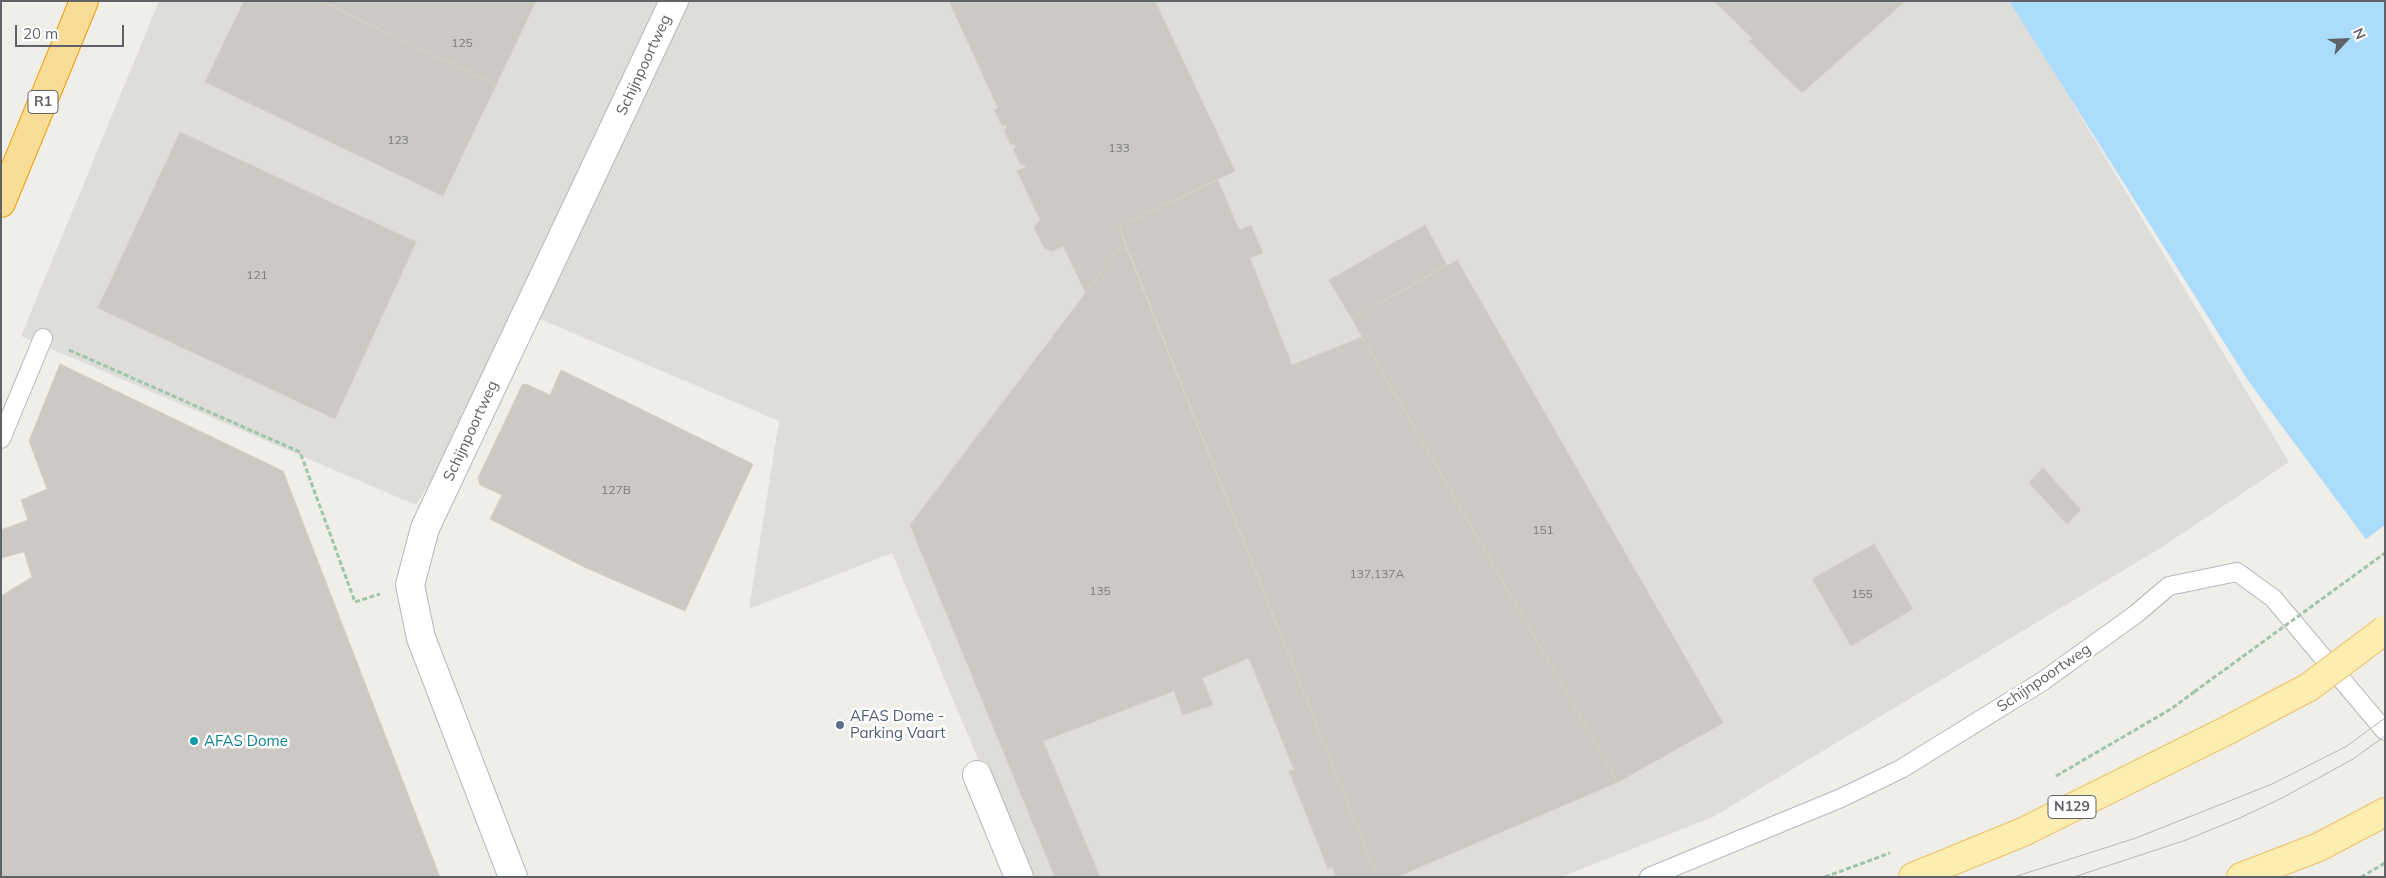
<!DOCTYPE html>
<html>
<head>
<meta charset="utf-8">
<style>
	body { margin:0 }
	#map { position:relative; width:2386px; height:878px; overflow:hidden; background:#f0eee8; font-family:Mulish,sans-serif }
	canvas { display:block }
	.frame { position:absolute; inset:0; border:2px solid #5f6367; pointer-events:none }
	.north { position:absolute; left:2321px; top:15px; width:50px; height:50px; -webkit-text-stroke:4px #fff; paint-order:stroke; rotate:65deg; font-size:14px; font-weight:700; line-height:20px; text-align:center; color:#5f6367 }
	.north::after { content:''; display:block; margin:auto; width:18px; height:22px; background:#5f6367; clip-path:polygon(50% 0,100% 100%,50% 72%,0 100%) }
	.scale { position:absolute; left:15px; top:25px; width:109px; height:22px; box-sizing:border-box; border:2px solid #5f6367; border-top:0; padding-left:6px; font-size:15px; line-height:18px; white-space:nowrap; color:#5f6367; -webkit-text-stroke:4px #fff; paint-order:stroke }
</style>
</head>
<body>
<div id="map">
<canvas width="2386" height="878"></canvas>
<div class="frame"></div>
<div class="north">N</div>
<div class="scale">20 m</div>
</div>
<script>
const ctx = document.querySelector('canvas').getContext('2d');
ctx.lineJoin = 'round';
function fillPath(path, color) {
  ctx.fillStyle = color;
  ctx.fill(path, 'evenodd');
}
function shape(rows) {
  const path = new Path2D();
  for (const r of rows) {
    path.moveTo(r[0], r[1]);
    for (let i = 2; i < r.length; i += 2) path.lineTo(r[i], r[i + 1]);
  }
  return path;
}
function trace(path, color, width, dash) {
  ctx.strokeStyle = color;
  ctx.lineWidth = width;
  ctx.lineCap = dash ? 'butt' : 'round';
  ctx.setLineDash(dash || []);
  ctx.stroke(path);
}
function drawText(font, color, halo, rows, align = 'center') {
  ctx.font = font + ' Mulish,sans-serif';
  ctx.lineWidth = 5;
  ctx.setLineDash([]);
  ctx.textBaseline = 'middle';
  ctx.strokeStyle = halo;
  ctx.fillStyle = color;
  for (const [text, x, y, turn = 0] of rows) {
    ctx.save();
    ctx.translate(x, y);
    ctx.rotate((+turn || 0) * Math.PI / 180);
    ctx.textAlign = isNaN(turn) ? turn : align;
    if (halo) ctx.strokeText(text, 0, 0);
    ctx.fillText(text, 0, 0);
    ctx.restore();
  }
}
fillPath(shape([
	[159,1,2011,1,2289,462,2162,547,1713,817,1561,877,1027,877,892,553,749,609,779,421,533,316,416,505,21,336]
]), '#dfddda');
fillPath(shape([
	[2009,1,2385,1,2385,565,2249,382]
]), '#acdcfc');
fillPath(shape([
	[2385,525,2385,568,2362,542]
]), '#f0eee8');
const building = shape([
	[244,1,321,1,496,85,443,196,205,82,244,1],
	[321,1,536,1,496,85,321,1],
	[949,1,1155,1,1235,171,1119,226,1124,242,1086,293,1063,246,1052,251,1045,249,1034,228,1040,220,1017,171,1026,167,1024,164,1021,165,1013,149,1016,147,1015,144,1011,145,1004,130,1007,128,1006,125,1002,126,994,110,998,108,949,1],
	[1714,1,1903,1,1904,2,1802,93,1749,41,1753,39,1714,1],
	[180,132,416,242,335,419,98,308,180,132],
	[1218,180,1239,230,1251,225,1263,253,1250,258,1292,365,1362,337,1618,782,1397,877,1377,877,1119,226,1218,180],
	[1425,225,1447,265,1352,319,1329,280,1425,225],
	[1124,242,1377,877,1336,877,1332,867,1328,869,1289,771,1294,770,1249,658,1202,678,1213,705,1183,715,1174,691,1043,741,1100,877,1055,877,910,525,1124,242],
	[1457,260,1723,723,1618,782,1352,319,1457,260],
	[60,364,283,471,440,877,1,877,1,596,32,577,24,552,1,558,1,530,28,520,21,500,47,489,29,441,60,364],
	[561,370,753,464,685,611,584,567,490,519,502,495,480,485,478,478,522,385,526,384,550,395,561,370],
	[2043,468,2081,510,2067,524,2029,483,2043,468],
	[1874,544,1913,609,1851,646,1812,579,1874,544]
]);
fillPath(building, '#ccc9c4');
trace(building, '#d5d0c6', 1);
const service = shape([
	[1,439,43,338],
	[1649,877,1841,798,1901,769,2043,681,2136,614,2169,586,2237,572,2273,598,2385,731]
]);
const minor = shape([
	[977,775,1019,877],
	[513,877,421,638,410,585,425,528,674,1]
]);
const primary = shape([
	[1913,877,2023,832,2228,730],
	[2241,877,2319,847,2385,812]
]);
const motorway = shape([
	[1,203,84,1]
]);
trace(service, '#b5b8bb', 20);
trace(minor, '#b5b8bb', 30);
trace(primary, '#edc165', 30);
trace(motorway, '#ef9e09', 30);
trace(shape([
	[69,350,300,452,355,602,380,594],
	[2056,776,2171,709,2194,692],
	[1825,877,1890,853],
	[2361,877,2385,863]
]), '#9dc5a8', 3, [5, 2.5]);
trace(service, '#fff', 18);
trace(minor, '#fff', 28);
trace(primary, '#fcedb1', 28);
trace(motorway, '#f9dc96', 28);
trace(shape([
	[2014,877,2136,838,2272,784,2347,746,2385,718],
	[2074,877,2186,840,2242,817,2282,798,2353,759,2385,736]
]), '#b6b7b7', 1);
const primaryBridge = shape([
	[2228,730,2309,687,2385,630]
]);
trace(primaryBridge, '#edc165', 30, []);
trace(shape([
	[2194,692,2385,553]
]), '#9dc5a8', 3, [5, 2.5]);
trace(primaryBridge, '#fcedb1', 28);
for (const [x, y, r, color] of [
	[840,725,5,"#5c6f8a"],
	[194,741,5,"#0f9aa8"]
]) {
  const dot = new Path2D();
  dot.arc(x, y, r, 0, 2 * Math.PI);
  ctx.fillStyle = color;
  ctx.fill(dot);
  trace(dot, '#fff', 2);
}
drawText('12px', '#7a7c7e', null, [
	["125",462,43],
	["123",398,140],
	["133",1119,148],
	["121",257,275],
	["127B",616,490],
	["151",1543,530],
	["137,137A",1377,574],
	["135",1100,591],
	["155",1862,594]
]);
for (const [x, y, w] of [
	[43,102,30],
	[2072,807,48]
]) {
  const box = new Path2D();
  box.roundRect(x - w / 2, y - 11.5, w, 23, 4);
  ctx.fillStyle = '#fff';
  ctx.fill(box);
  trace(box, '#5f6367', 1);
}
drawText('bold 14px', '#5f6367', null, [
	["R1",43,102],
	["N129",2072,807]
]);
drawText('15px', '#5f6367', '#fff', [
	["Schijnpoortweg",644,65,-65],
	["Schijnpoortweg",471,431,-65],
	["Schijnpoortweg",2044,678,-34]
]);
drawText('15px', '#4e5e75', '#fff', [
	["AFAS Dome -",850,716],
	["Parking Vaart",850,733]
], 'left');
drawText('15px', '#0d838f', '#fff', [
	["AFAS Dome",204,741]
], 'left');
</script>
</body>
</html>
